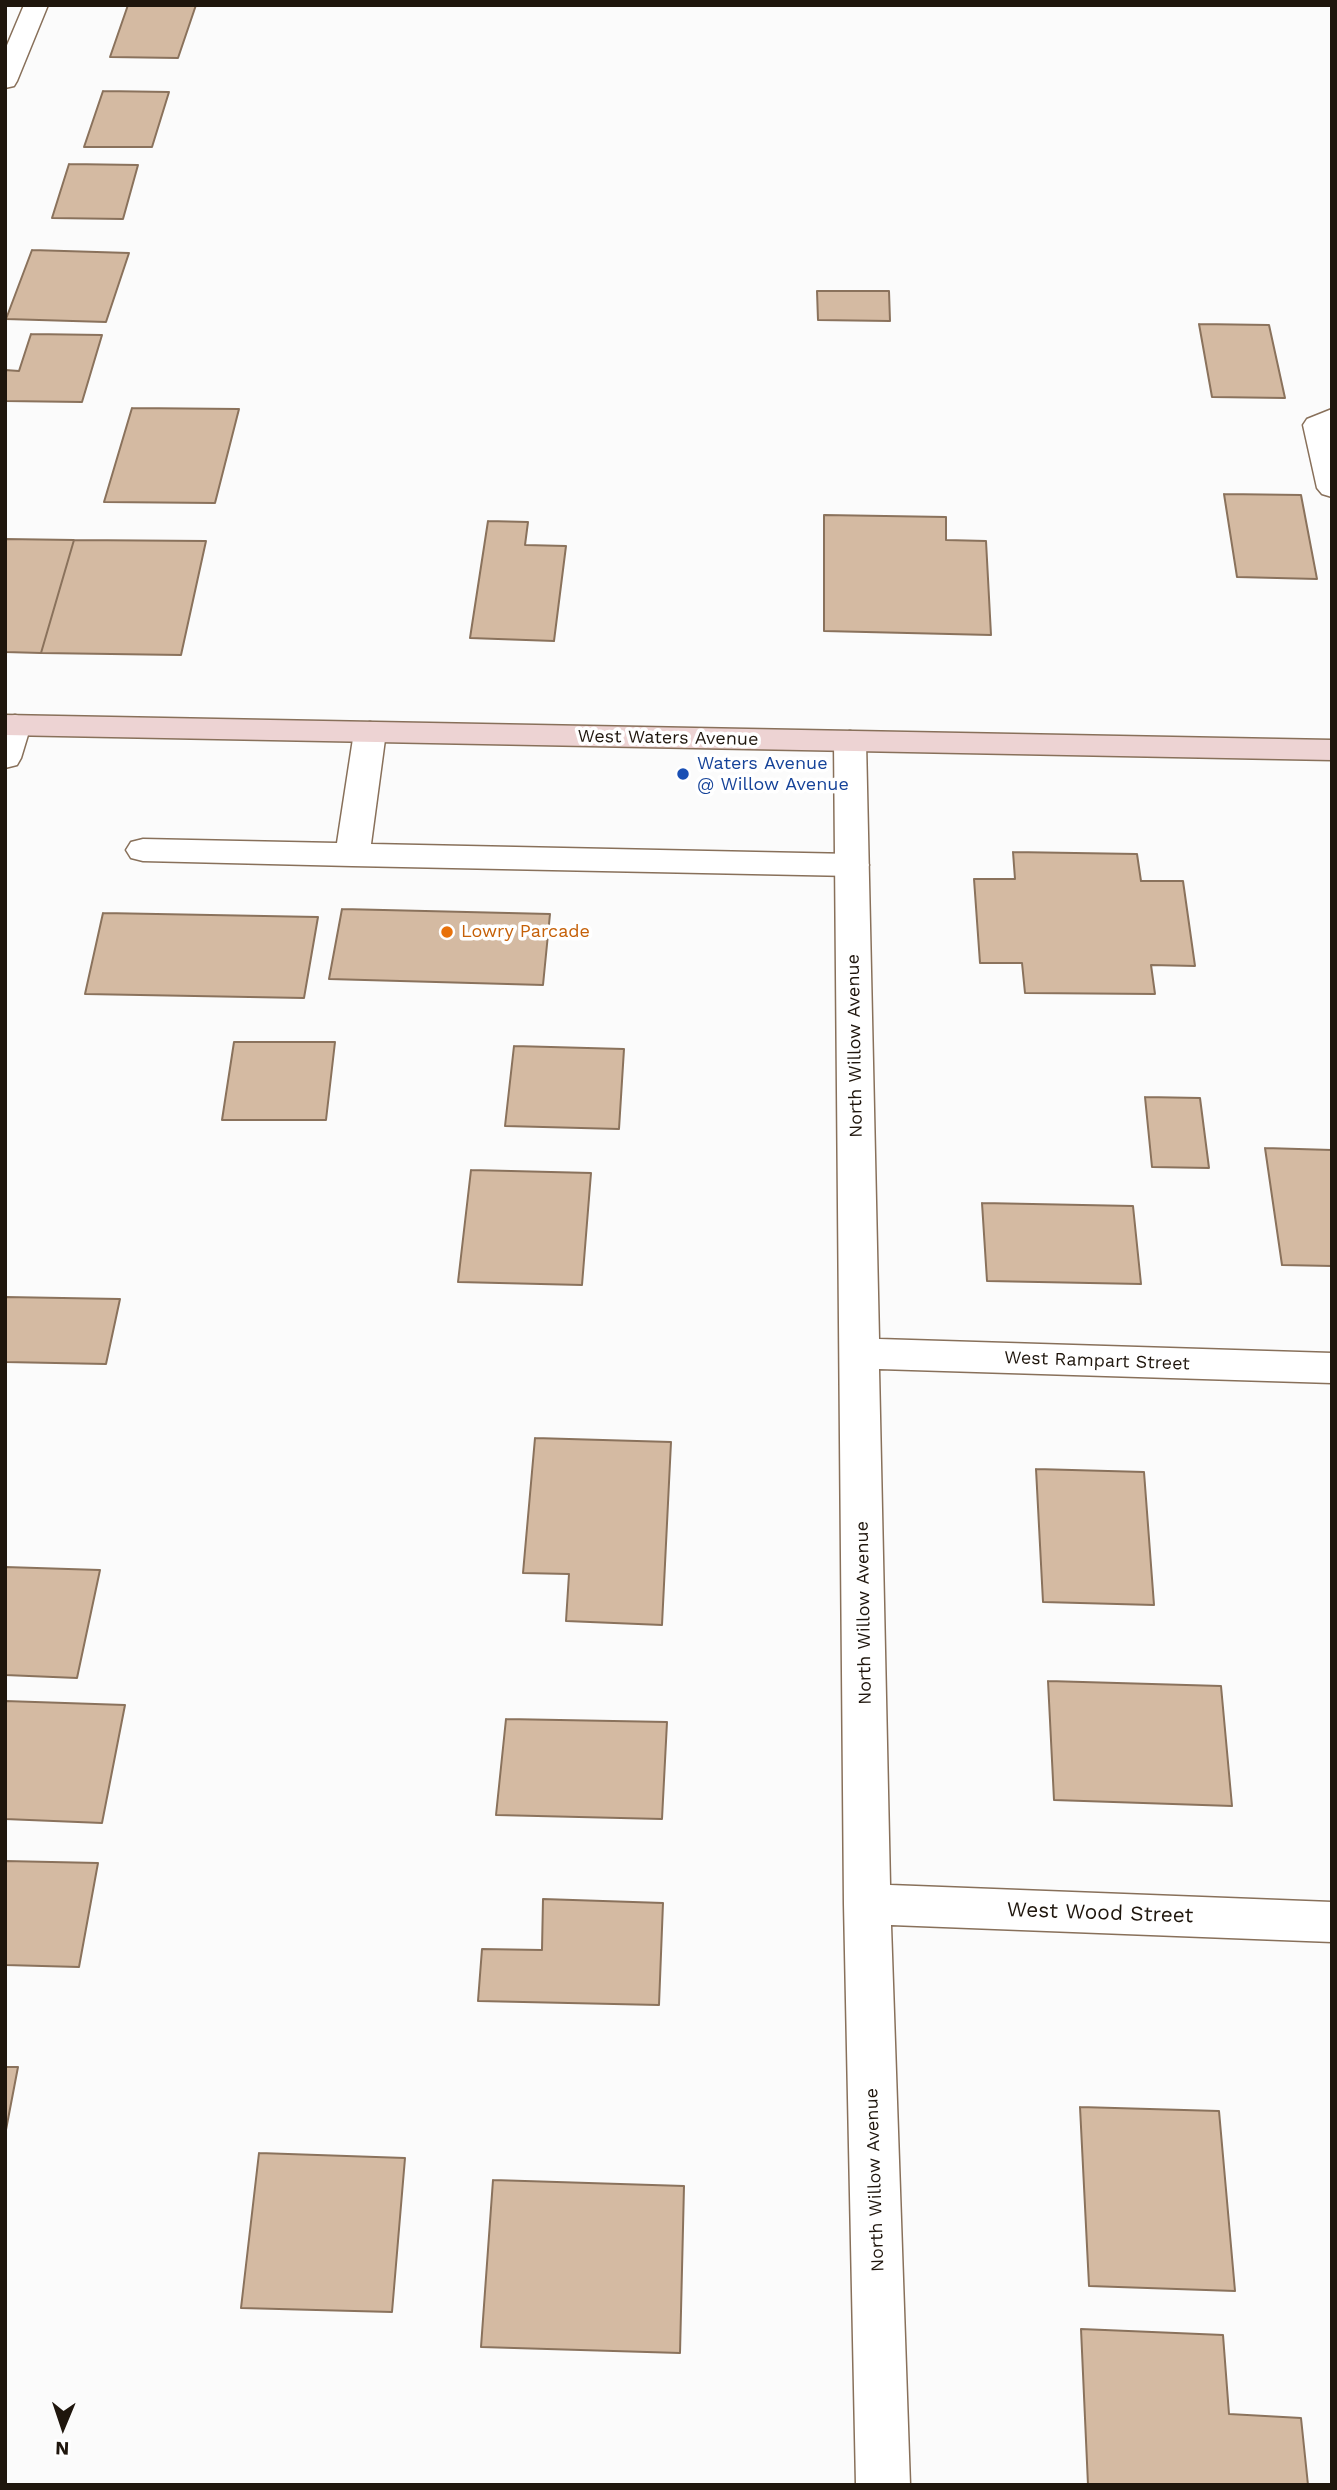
<!DOCTYPE html>
<html>
<head>
<meta charset="utf-8">
<style>
	body { margin:0 }
	#map { position:relative; width:1337px; height:2490px; overflow:hidden; background:#fbfbfb; font-family:"Work Sans",sans-serif }
	canvas { display:block }
	.frame { position:absolute; inset:0; border:7px solid #1f160d; pointer-events:none }
	.north { position:absolute; left:28px; top:2392px; width:70px; height:70px; -webkit-text-stroke:5px #fff; paint-order:stroke; rotate:182deg; font-size:19px; font-weight:700; line-height:28px; text-align:center; color:#1f160d }
	.north::after { content:''; display:block; margin:auto; width:24px; height:32px; background:#1f160d; clip-path:polygon(50% 0,100% 100%,50% 72%,0 100%) }
</style>
</head>
<body>
<div id="map">
<canvas width="1337" height="2490"></canvas>
<div class="frame"></div>
<div class="north">N</div>
</div>
<script>
const ctx = document.querySelector('canvas').getContext('2d');
ctx.lineJoin = 'round';
function fillPath(path, color) {
  ctx.fillStyle = color;
  ctx.fill(path, 'evenodd');
}
function shape(rows) {
  const path = new Path2D();
  for (const r of rows) {
    path.moveTo(r[0], r[1]);
    for (let i = 2; i < r.length; i += 2) path.lineTo(r[i], r[i + 1]);
  }
  return path;
}
function trace(path, color, width, dash) {
  ctx.strokeStyle = color;
  ctx.lineWidth = width;
  ctx.lineCap = dash ? 'butt' : 'round';
  ctx.setLineDash(dash || []);
  ctx.stroke(path);
}
function drawText(font, color, halo, rows, align = 'center') {
  ctx.font = font + ' "Work Sans",sans-serif';
  ctx.lineWidth = 7;
  ctx.setLineDash([]);
  ctx.textBaseline = 'middle';
  ctx.strokeStyle = halo;
  ctx.fillStyle = color;
  for (const [text, x, y, turn = 0] of rows) {
    ctx.save();
    ctx.translate(x, y);
    ctx.rotate((+turn || 0) * Math.PI / 180);
    ctx.textAlign = isNaN(turn) ? turn : align;
    if (halo) ctx.strokeText(text, 0, 0);
    ctx.fillText(text, 0, 0);
    ctx.restore();
  }
}
const building = shape([
	[128,5,196,5,178,58,110,57,128,5],
	[103,91,169,92,152,147,84,147,103,91],
	[69,164,138,165,123,219,52,218,69,164],
	[32,250,129,253,106,322,6,319,32,250],
	[817,291,889,291,890,321,818,320,817,291],
	[1199,324,1269,325,1285,398,1212,397,1199,324],
	[31,334,102,335,82,402,5,401,5,370,19,371,31,334],
	[132,408,239,409,215,503,104,502,132,408],
	[1224,494,1301,495,1317,579,1237,577,1224,494],
	[824,515,946,517,946,540,986,541,991,635,824,631,824,515],
	[488,521,528,522,525,545,566,546,554,641,470,638,488,521],
	[5,539,74,540,41,653,5,652,5,539],
	[74,540,206,541,181,655,41,653,74,540],
	[1013,852,1137,854,1141,881,1183,881,1195,966,1151,965,1155,994,1025,993,1022,963,980,963,974,879,1015,879,1013,852],
	[342,909,550,914,543,985,329,979,342,909],
	[103,913,318,917,304,998,85,994,103,913],
	[234,1042,335,1042,326,1120,222,1120,234,1042],
	[514,1046,624,1049,619,1129,505,1126,514,1046],
	[1145,1097,1200,1098,1209,1168,1152,1167,1145,1097],
	[1265,1148,1332,1150,1332,1266,1282,1265,1265,1148],
	[471,1170,591,1173,582,1285,458,1282,471,1170],
	[982,1203,1133,1206,1141,1284,987,1281,982,1203],
	[5,1297,120,1299,106,1364,5,1362,5,1297],
	[535,1438,671,1442,662,1625,566,1621,569,1574,523,1573,535,1438],
	[1036,1469,1144,1472,1154,1605,1043,1602,1036,1469],
	[5,1567,100,1570,77,1678,5,1675,5,1567],
	[1048,1681,1221,1686,1232,1806,1054,1800,1048,1681],
	[5,1701,125,1705,102,1823,5,1819,5,1701],
	[506,1719,667,1722,662,1819,496,1815,506,1719],
	[5,1861,98,1863,79,1967,5,1965,5,1861],
	[543,1899,663,1903,659,2005,478,2001,482,1949,542,1950,543,1899],
	[5,2067,18,2067,5,2135,5,2067],
	[1080,2107,1219,2111,1235,2291,1089,2286,1080,2107],
	[259,2153,405,2158,392,2312,241,2308,259,2153],
	[493,2180,684,2186,680,2353,481,2347,493,2180],
	[1081,2329,1223,2335,1229,2414,1301,2418,1308,2485,1088,2485,1081,2329]
]);
fillPath(building, '#d4baa2');
trace(building, '#8a725c', 2);
const lane = shape([
	[370,722,381,725,386,732,371,844,852,854,864,857,869,865,864,873,852,876,352,866,143,861,131,858,126,850,131,842,143,839,337,843,354,732,359,725,370,722]
]);
const street = shape([
	[24,5,48,5,17,81,14,86,5,88,5,50,24,5],
	[1332,409,1332,497,1322,494,1317,488,1303,425,1307,419,1332,409],
	[15,715,26,718,31,725,21,758,17,765,5,768,5,718,15,715],
	[850,731,862,734,866,741,879,1339,1332,1353,1332,1383,879,1369,890,1885,1332,1902,1332,1942,891,1925,910,2485,856,2485,844,1904,834,741,838,734,850,731]
]);
const secondary = shape([
	[5,715,1332,740,1332,760,5,735,5,715]
]);
trace(lane, '#88705a', 3);
trace(street, '#88705a', 3);
trace(secondary, '#88705a', 3);
fillPath(lane, '#fff');
fillPath(street, '#fff');
fillPath(secondary, '#edd3d3');
for (const [x, y, r, color] of [
	[683,774,7,"#1a4fb4"],
	[447,932,7,"#e8710a"]
]) {
  const dot = new Path2D();
  dot.arc(x, y, r, 0, 2 * Math.PI);
  ctx.fillStyle = color;
  ctx.fill(dot);
  trace(dot, '#fff', 2.5);
}
drawText('18px', '#1f160d', '#fff', [
	["West Waters Avenue",668,738,1],
	["North Willow Avenue",855,1046,-91],
	["West Rampart Street",1097,1361,2],
	["North Willow Avenue",864,1613,-91],
	["North Willow Avenue",875,2180,-92]
]);
drawText('18px', '#164399', '#fff', [
	["Waters Avenue",697,764],
	["@ Willow Avenue",697,785]
], 'left');
drawText('18px', '#c56008', '#fff', [
	["Lowry Parcade",461,932]
], 'left');
drawText('21px', '#1f160d', '#fff', [
	["West Wood Street",1100,1913,2]
]);
</script>
</body>
</html>
